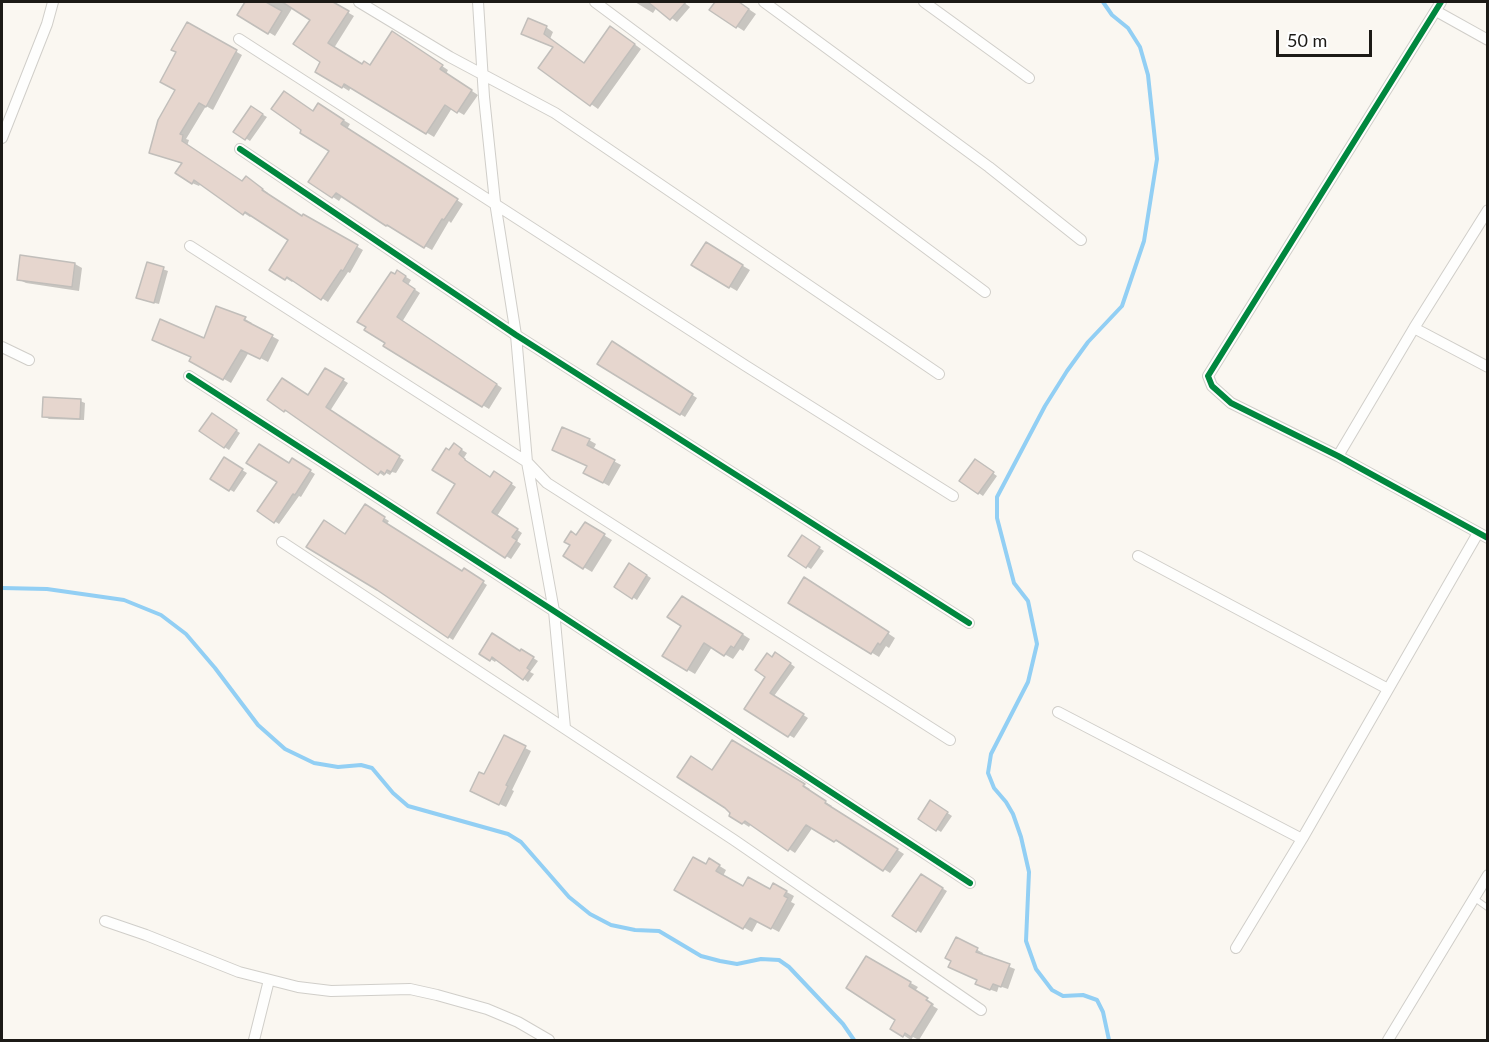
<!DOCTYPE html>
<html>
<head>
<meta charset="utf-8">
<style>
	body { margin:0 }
	#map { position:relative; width:1489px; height:1042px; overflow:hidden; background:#faf7f1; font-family:Lato,sans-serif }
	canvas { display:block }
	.frame { position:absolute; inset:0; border:3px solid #1c1a16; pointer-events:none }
	.scale { position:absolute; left:1276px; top:30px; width:96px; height:27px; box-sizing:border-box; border:3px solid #1c1a16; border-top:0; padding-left:8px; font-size:18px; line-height:21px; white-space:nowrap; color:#1c1a16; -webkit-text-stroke:4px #fff; paint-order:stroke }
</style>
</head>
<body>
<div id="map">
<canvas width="1489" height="1042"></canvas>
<div class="frame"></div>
<div class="scale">50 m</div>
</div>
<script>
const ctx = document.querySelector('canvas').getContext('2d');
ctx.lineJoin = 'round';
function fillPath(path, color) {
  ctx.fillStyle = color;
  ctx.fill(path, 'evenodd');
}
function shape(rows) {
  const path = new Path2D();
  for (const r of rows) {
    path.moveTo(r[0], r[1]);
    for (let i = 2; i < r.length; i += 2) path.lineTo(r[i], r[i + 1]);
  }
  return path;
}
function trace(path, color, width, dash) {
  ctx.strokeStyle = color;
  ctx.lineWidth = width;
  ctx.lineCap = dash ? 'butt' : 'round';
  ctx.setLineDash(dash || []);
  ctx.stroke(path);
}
fillPath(shape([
	[246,2,330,2,354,16,334,48,363,66,371,67,399,37,448,70,446,74,478,95,464,115,452,108,434,137,351,87,349,91,317,71,322,62,312,20,293,7,275,36,239,14],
	[635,2,683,2,690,7,677,22,657,7,653,13],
	[717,2,738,2,756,14,744,31,711,10],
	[187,24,242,55,213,110,206,106,186,139,189,140,187,146,243,183,253,182,268,193,267,195,303,218,303,216,363,250,350,273,348,272,328,302,294,280,292,282,271,269,290,239,252,215,250,217,244,213,201,183,199,186,192,183,183,164,151,152,177,90,178,52],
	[546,27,553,32,550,39,585,64,618,32,641,49,598,109,540,68,555,48,530,38],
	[251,108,267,117,250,141,235,131],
	[325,109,350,124,347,129,463,204,451,223,449,221,432,250,387,225,343,195,339,201,333,197,331,151,314,113],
	[706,244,750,270,737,291,693,265],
	[75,264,82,268,79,291,26,283,18,279],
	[148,264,168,271,159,304,143,300],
	[398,272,411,280,408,285,420,293,402,322,502,388,489,409,385,346],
	[245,319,252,323,251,325,279,340,268,362,249,352,231,383,191,360,204,340],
	[612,343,697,398,685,417,599,364],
	[326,370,348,383,330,411,404,460,396,473,392,472,390,475,386,473,384,476,317,429,309,397],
	[80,401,85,403,84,420,49,419,44,416],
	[217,417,240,433,229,450,201,431],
	[589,440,596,444,593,450,621,465,609,486,585,472,589,466,560,453],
	[454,445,467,453,463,459,470,463,469,464,491,479,495,473,516,487,497,516,522,533,517,541,521,544,511,559,506,556,457,483,450,452],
	[224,459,247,473,234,492,212,479],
	[292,460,315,474,301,497,299,496,279,524,259,511],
	[980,464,997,476,983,496,961,481],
	[365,506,389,521,386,525,463,573,464,570,487,585,453,640,431,626],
	[585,524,612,540,592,572,565,556],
	[802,537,824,551,811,569,790,556],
	[630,565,651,578,637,600,616,586],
	[812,583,895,638,889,648,886,646,879,657,790,603],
	[726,624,750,639,743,651,740,649,733,659,712,647,695,674,664,656],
	[522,651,538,661,530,672,534,674,528,682,497,659,495,662,481,653,520,653],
	[780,656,795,667,774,696,808,718,794,738,746,709,767,677,772,658],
	[732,742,810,789,808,791,832,806,830,808,904,854,890,873,842,843,841,844,813,827,795,853,751,824,749,827,731,815,732,813,713,772],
	[525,748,531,751,512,790,514,791,506,807,478,794,484,776],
	[931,802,952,816,941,832,920,819],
	[710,860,726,870,723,876,744,888,770,891,774,885,794,896,791,902,795,904,779,932,758,921,752,932,676,889,706,866],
	[921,876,947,891,921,933,894,916],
	[957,939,983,953,982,956,1015,969,1008,989,999,986,997,992,983,987],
	[866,958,918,987,915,991,934,1004,933,1006,938,1009,919,1040,913,1037,911,1040,892,1028,898,1020]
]), '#0003');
trace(shape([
	[1103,2,1112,15,1128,28,1140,47,1148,75,1157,159,1144,241,1122,306,1088,342,1067,371,1045,406,997,497,997,518,1014,583,1028,601,1037,644,1028,682,991,754,988,773,994,788,1006,802,1013,814,1021,837,1029,872,1026,941,1036,969,1052,990,1063,996,1083,995,1097,1000,1103,1012,1109,1040],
	[2,588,47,589,124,600,161,615,186,634,215,668,258,725,285,749,314,763,338,767,361,765,372,768,393,793,408,806,508,834,521,842,569,897,590,914,611,925,635,930,659,931,701,956,720,961,737,964,761,959,779,960,789,967,843,1024,854,1040]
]), '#92cff4', 4);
const building = shape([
	[245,2,266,2,282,11,268,34,237,15,245,2],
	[282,2,333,2,349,11,328,43,362,64,364,61,370,65,392,31,443,65,440,69,472,90,457,113,445,105,426,134,344,84,342,88,315,72,320,62,293,44,310,20,282,2],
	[648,2,686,2,670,20,648,2],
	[715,2,739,2,749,9,736,28,709,10,715,2],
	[528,18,547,26,544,34,584,63,610,26,635,44,590,106,538,68,553,47,521,34,528,18],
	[187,22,237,50,206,107,199,103,180,134,183,135,182,141,242,181,246,176,263,189,262,190,302,216,303,214,358,245,343,271,341,270,321,300,287,277,285,280,269,270,288,240,245,212,243,215,194,180,192,184,175,173,182,163,149,153,158,120,175,90,160,82,176,52,171,50,187,22],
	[284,91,313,111,318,103,344,120,341,124,458,199,444,220,442,219,424,248,387,225,386,226,336,193,332,198,308,182,329,151,300,133,301,130,271,109,284,91],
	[251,106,263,114,245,140,233,132,251,106],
	[706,242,743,265,729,288,691,265,706,242],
	[20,255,75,263,72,287,17,280,20,255],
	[147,262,164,267,154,303,136,298,147,262],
	[397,270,406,276,403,281,415,289,397,317,497,384,482,407,383,346,385,343,364,330,366,327,357,322,391,272,395,274,397,270],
	[216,306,246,317,244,320,273,335,260,359,241,350,223,380,189,361,191,357,152,340,160,319,204,338,216,306],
	[612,341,693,394,680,415,597,364,612,341],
	[325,368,344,379,326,407,400,456,391,472,387,470,385,474,381,471,378,475,285,410,284,412,267,400,282,378,308,395,325,368],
	[43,397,81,399,80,419,42,417,43,397],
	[212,413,237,430,224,448,199,431,212,413],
	[562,427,590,439,587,445,615,460,603,483,583,473,587,466,552,450,562,427],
	[454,443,462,449,459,454,465,459,465,460,490,477,494,471,512,483,492,512,518,529,512,537,517,540,505,558,437,513,455,484,432,470,446,448,449,450,454,443],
	[259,444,289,463,292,458,311,470,295,495,293,494,274,523,257,511,277,482,246,463,259,444],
	[224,457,243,469,229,491,210,479,224,457],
	[975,459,994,472,978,494,959,481,975,459],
	[365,504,385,517,383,521,462,571,464,568,484,581,448,638,377,590,306,547,324,520,345,534,365,504],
	[585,522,605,534,583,569,563,556,570,545,564,542,571,531,576,535,585,522],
	[802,535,820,547,806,568,788,556,802,535],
	[629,563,647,575,632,599,614,587,629,563],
	[804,577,889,632,880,645,878,643,871,654,788,603,804,577],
	[682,596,743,634,734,648,731,646,724,656,704,643,687,671,662,656,681,626,667,617,682,596],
	[492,633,520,651,521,649,534,657,527,668,530,670,523,680,492,657,490,661,479,654,492,633],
	[775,652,791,663,770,693,804,714,788,737,744,709,765,677,755,670,767,653,772,657,775,652],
	[504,735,526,746,506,785,508,786,499,805,470,791,479,772,484,774,504,735],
	[732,740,805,784,803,786,826,801,825,803,898,849,883,871,836,840,834,842,806,825,788,851,745,821,742,824,729,816,730,813,725,808,677,777,691,756,712,770,732,740],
	[930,800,948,812,936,831,918,819,930,800],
	[693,857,706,864,709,858,720,865,716,871,743,886,748,877,770,889,773,883,787,891,784,896,788,898,771,929,750,918,743,929,674,890,693,857],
	[921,874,943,888,916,932,892,916,921,874],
	[956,937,978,948,976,952,1010,964,1001,987,993,984,990,990,975,984,977,980,948,967,951,961,945,958,956,937],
	[866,956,911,982,909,986,928,998,926,1000,932,1004,911,1037,905,1033,903,1037,890,1029,895,1020,846,988,866,956]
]);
fillPath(building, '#e6d6ce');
trace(building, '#c1beba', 1.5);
const lane = shape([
	[1474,898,1488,908]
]);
const street = shape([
	[359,2,450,57,555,113,939,374],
	[478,2,484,97,495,202,516,335,527,462,554,611,565,728],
	[595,2,985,292],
	[764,2,989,167,1081,240],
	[924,2,1029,78],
	[1441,2,1208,376,1212,386,1231,403,1338,456,1488,538],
	[1436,11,1488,40],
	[239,39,746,366,953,496],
	[2,138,47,24,53,2],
	[240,149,516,335,969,623],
	[190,246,527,462,547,483,950,740],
	[1414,328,1488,367],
	[2,347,29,360],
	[189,376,554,611,970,883],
	[1338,456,1414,328,1488,210],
	[282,542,734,840,981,1010],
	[1138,556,1388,689],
	[1058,712,1302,839],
	[105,921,146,935,239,972,298,987,331,991,410,989,437,995,487,1009,518,1022,549,1040],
	[1236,948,1302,839,1478,533],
	[254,1040,269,980],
	[1388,1040,1488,875]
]);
trace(lane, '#d0cec9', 7);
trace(street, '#d0cec9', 12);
trace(lane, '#fefefd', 5);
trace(street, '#fefefd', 10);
trace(shape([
	[1441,2,1208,376,1212,386,1231,403,1338,456,1488,538],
	[240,149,516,335,969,623],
	[189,376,554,611,970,883]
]), '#00873e', 6);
</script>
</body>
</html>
